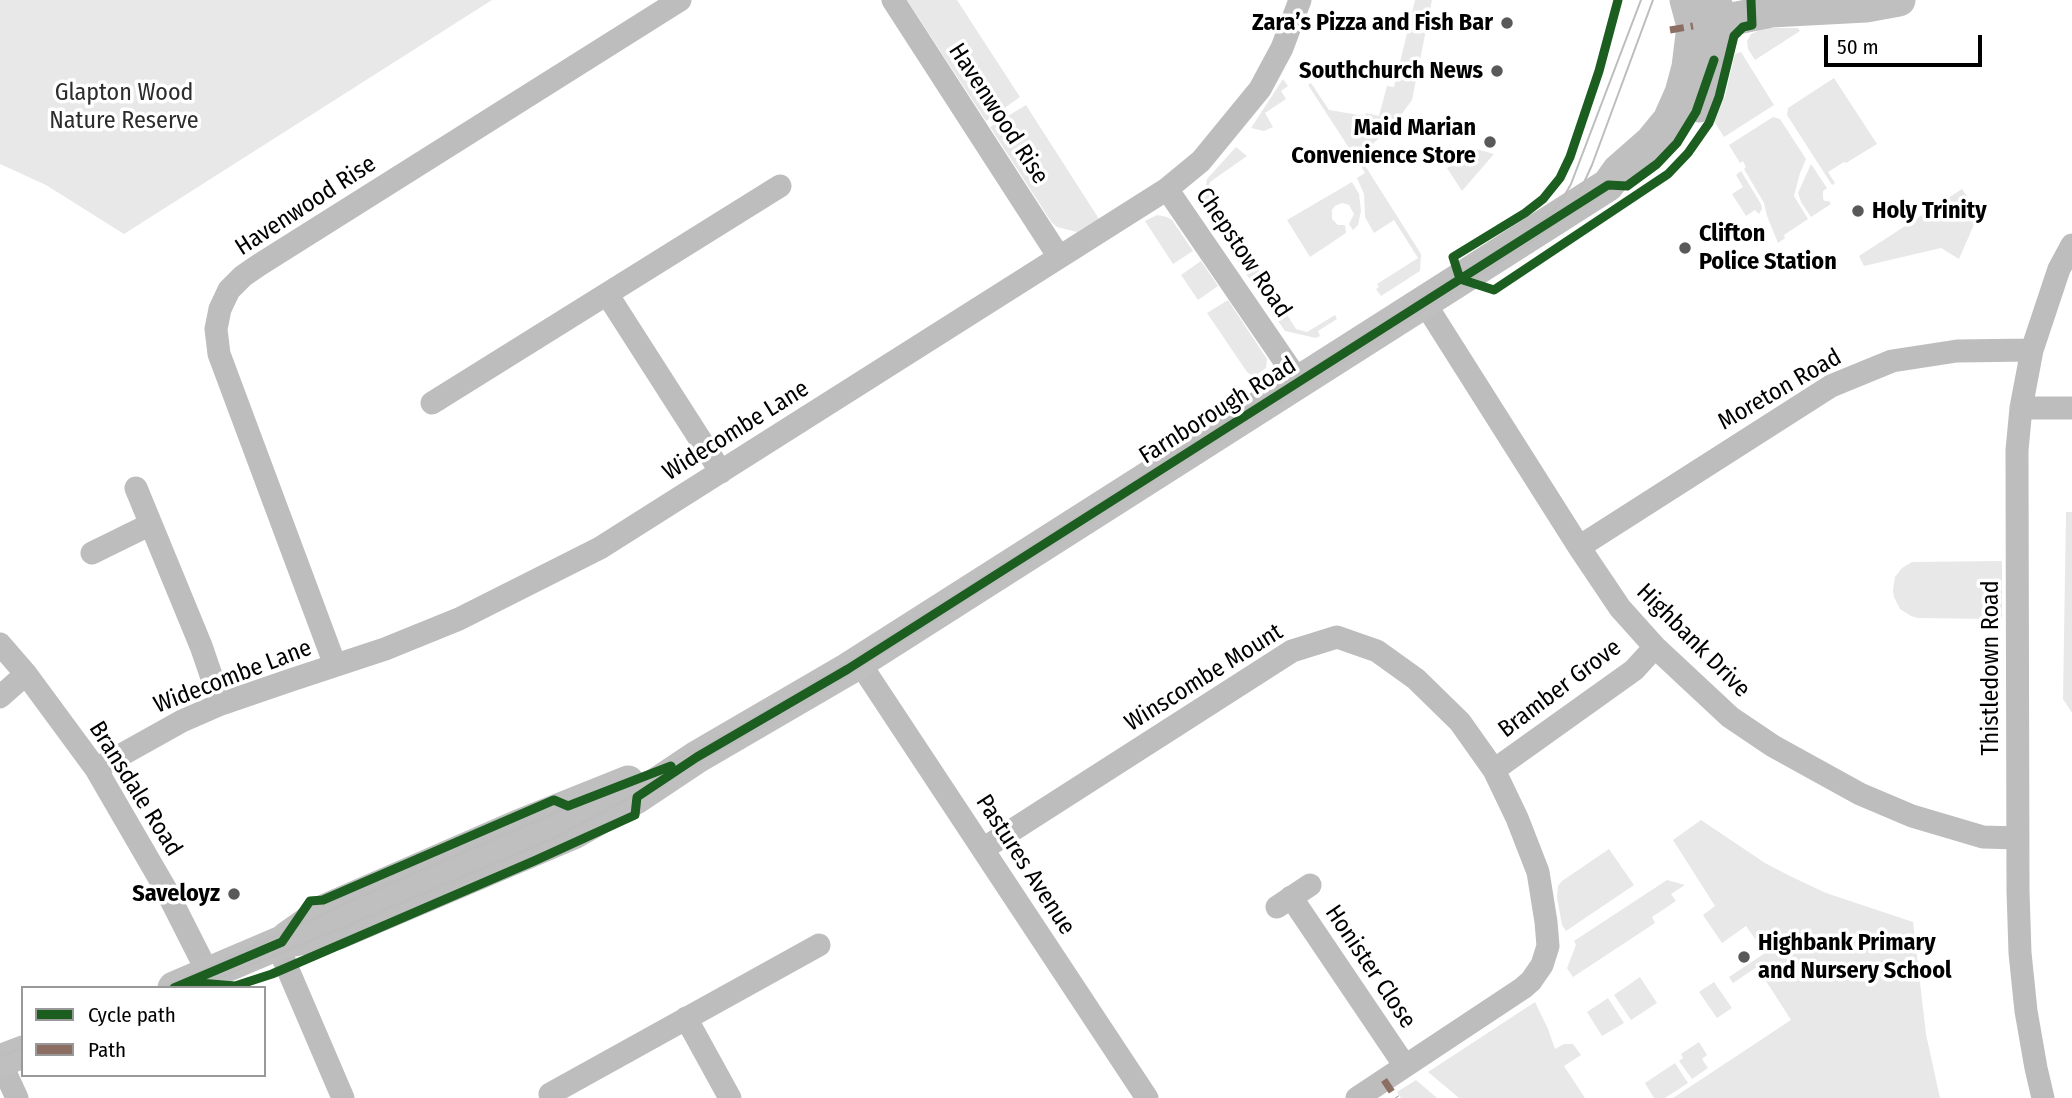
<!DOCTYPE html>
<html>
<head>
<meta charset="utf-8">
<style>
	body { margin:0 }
	#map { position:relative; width:2072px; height:1098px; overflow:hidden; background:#fff; font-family:"Fira Sans Condensed",sans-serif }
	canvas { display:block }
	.legend { position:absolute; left:21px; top:986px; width:245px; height:91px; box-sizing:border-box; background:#fff; border:2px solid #999; margin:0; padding:9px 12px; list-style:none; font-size:21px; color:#000 }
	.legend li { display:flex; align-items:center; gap:14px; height:35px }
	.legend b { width:35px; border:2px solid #999 }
	.scale { position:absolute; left:1824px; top:35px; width:158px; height:32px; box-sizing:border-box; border:4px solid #000; border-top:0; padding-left:9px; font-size:21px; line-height:24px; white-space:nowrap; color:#000; -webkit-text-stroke:5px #fff; paint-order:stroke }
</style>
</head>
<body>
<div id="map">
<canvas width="2072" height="1098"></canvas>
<ul class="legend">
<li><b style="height:9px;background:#1b5e20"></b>Cycle path</li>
<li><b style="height:9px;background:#8d6e63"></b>Path</li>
</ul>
<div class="scale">50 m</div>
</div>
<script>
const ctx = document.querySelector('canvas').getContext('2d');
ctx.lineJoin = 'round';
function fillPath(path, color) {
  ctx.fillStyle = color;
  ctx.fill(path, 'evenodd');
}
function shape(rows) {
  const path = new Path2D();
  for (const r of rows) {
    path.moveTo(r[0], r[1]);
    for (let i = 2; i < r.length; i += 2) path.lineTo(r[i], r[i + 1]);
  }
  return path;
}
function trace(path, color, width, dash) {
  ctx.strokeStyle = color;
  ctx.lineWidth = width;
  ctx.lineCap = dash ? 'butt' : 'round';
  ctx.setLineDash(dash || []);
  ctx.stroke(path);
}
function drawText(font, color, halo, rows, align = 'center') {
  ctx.font = font + ' "Fira Sans Condensed",sans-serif';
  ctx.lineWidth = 7;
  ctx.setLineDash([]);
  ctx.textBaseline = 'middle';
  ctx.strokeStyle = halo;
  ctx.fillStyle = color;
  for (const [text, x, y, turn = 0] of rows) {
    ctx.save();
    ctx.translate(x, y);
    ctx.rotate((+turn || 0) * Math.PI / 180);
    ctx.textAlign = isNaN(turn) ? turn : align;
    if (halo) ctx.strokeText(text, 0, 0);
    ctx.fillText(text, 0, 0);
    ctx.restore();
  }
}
fillPath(shape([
	[0,0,492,0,124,234,46,185,0,164],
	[907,0,957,0,1020,97,986,121],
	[1415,0,1432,0,1412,100,1393,126,1359,156,1421,254,1420,271,1381,296,1376,289,1379,287,1377,284,1418,258,1394,220,1374,233,1370,226,1365,217,1364,194,1357,178,1365,173,1358,161,1355,163,1351,156,1353,154,1308,85,1311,83,1329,110,1365,116,1366,113,1379,116,1387,86,1394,87],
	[1765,28,1798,28,1800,31,1755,60,1748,49,1747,41,1751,34],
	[1741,52,1774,105,1724,137,1714,121,1725,96,1735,54],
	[1834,78,1877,144,1846,163,1844,162,1828,172,1835,183,1832,185,1787,115,1788,108],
	[1283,79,1288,86,1281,91,1286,99,1265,113,1273,127,1264,131,1251,128],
	[1026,105,1099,219,1077,232,1057,227,1052,223,990,127],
	[1773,117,1780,119,1806,159,1800,173,1794,196,1808,219,1784,235,1785,238,1778,243,1767,216,1764,203,1744,169,1746,167,1743,161,1740,163,1729,145],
	[1236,147,1247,156,1210,182,1209,186,1216,198,1214,200,1296,329,1307,332,1335,315,1337,319,1318,331,1320,336,1316,338,1285,331,1202,209,1207,179],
	[1476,149,1494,154,1462,191,1447,168],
	[1811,164,1827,188,1823,191,1823,199,1825,201,1829,201,1831,204,1811,217,1801,202,1798,193],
	[1741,171,1761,204,1762,209,1759,214,1755,210,1746,216,1732,194,1743,187,1736,175],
	[1352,182,1359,194,1361,211,1358,225,1353,230,1349,224,1354,214,1349,205,1342,203,1335,206,1332,210,1332,219,1338,225,1345,225,1346,233,1310,257,1287,220],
	[1962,189,1979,213,1959,259,1941,248,1864,266,1859,256],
	[1157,215,1167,217,1172,220,1193,251,1173,264,1145,221],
	[1201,261,1218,286,1198,300,1181,275],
	[1228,300,1267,359,1266,368,1256,375,1253,376,1247,372,1207,313],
	[2066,512,2072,512,2072,713,2063,699],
	[2002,561,2002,618,2000,623,1996,625,1992,625,1991,619,1918,618,1911,616,1900,609,1894,597,1893,590,1895,577,1902,568,1912,562],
	[1701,820,1765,863,1790,876,1826,893,1913,922,1926,1034,1940,1098,1673,1098,1791,1020,1757,967,1733,983,1729,977,1765,953,1746,926,1722,943,1703,915,1715,906,1673,840],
	[1609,849,1634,885,1566,931,1562,925,1557,897,1558,886,1562,881],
	[1667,880,1685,885,1671,894,1676,901,1652,917,1655,923,1573,977,1567,968,1576,945,1574,941],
	[1640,977,1657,1003,1631,1020,1614,995],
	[1714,982,1732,1008,1717,1018,1699,992],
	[1608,998,1624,1023,1602,1036,1587,1012],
	[1535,1002,1548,1029,1555,1049,1564,1044,1573,1044,1581,1055,1564,1066,1585,1098,1459,1098,1428,1072],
	[1699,1042,1707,1055,1702,1059,1708,1068,1692,1079,1679,1061,1683,1058,1681,1054],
	[1675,1063,1688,1083,1665,1098,1654,1098,1645,1083],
	[1416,1080,1437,1098,1401,1098,1397,1092]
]), '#e8e8e8');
trace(shape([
	[893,0,1059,257],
	[1167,189,1299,382],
	[607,294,721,472],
	[1424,302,1579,547,1620,608,1655,647,1730,717,1773,746,1860,794,1912,816,1983,837,2018,838],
	[432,403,780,186],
	[2021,408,2072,408],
	[136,488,201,646,221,704],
	[1579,547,1831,386,1892,361,1957,351,2032,350],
	[92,553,151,524],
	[0,644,26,674,96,769,165,888,208,973],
	[859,662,1147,1098],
	[335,665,219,354,216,329,220,309,229,290,243,276,259,265,680,0],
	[0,697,26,674],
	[96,769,182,721,221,704,291,680,385,649,459,619,600,548,1167,189,1201,161,1260,89,1282,48,1300,0],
	[1494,770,1634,670,1655,647],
	[983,849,1292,651,1337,637,1377,651,1416,679,1460,722,1494,770,1517,818,1538,872,1546,922,1548,946,1542,965,1531,981,1523,988,1357,1098],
	[1291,897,1405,1066],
	[1277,907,1310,885],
	[277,944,343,1098],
	[686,1018,730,1098],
	[0,1061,17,1098],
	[550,1094,819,945],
	[2043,1098,2036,1068,2026,1011,2020,953,2018,891,2017,450,2021,408,2032,350,2059,269,2072,245]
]), '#bdbdbd', 23);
trace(shape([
	[1698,26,1771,11,1866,6,1899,0],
	[1699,106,1708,78,1716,45,1718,10,1714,0],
	[287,938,328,909,518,826,628,782],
	[174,988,282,942,338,933,573,833,637,797,697,757,848,669,1608,185,1618,171,1651,142,1669,120,1681,93,1688,67,1693,26,1686,0],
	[0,1061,23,1052]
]), '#bfbfbf', 33);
trace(shape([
	[162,988,380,888,660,768,720,737,845,664,1537,225,1552,212,1563,198,1571,184,1641,0],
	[194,988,337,930,552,839,765,726,829,688,1526,246,1545,232,1567,211,1581,189,1592,165,1653,0],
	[0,1057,23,1047]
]), '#bdbdbd', 2);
trace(shape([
	[1670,30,1693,26],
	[1384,1080,1396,1098]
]), '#8d6e63', 7, [14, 7]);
trace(shape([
	[1460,279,1494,290,1668,174,1688,153,1709,123,1719,97,1734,36,1743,27,1752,25,1751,0],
	[1460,279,1453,257,1525,213,1543,199,1560,178,1570,157,1599,71,1618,0],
	[188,982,235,986,272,974,534,861,635,815,637,797,697,757,848,669,1608,185,1627,186,1657,164,1677,143,1696,112,1714,60],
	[174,988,282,942,310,901,323,900,554,800,568,806,671,766]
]), '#1b5e20', 9);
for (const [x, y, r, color] of [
	[1507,23,7,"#595959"],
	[1497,71,7,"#595959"],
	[1490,142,7,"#595959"],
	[1858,211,7,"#595959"],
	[1685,248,7,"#595959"],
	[234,894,7,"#595959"],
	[1744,957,7,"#595959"]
]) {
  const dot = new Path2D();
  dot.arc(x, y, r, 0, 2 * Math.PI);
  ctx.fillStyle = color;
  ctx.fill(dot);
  trace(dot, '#fff', 2.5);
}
drawText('bold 24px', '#000', '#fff', [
	["Zara’s Pizza and Fish Bar",1493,23],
	["Southchurch News",1483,71],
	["Maid Marian",1476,128],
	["Convenience Store",1476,156],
	["Holy Trinity",1872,211,"left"],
	["Clifton",1699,234,"left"],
	["Police Station",1699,262,"left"],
	["Saveloyz",220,894],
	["Highbank Primary",1758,943,"left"],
	["and Nursery School",1758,971,"left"]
], 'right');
drawText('24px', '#2c2c2c', '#fff', [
	["Glapton Wood",124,93],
	["Nature Reserve",124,121]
]);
drawText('24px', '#000', '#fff', [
	["Havenwood Rise",998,114,57],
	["Havenwood Rise",306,206,-33],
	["Chepstow Road",1243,253,56],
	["Moreton Road",1780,390,-30],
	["Farnborough Road",1218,411,-32],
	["Widecombe Lane",736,431,-32],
	["Highbank Drive",1693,641,45],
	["Thistledown Road",1991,668,-90],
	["Widecombe Lane",233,677,-21],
	["Winscombe Mount",1204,678,-32],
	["Bramber Grove",1560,689,-37],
	["Bransdale Road",135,789,58],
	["Pastures Avenue",1025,865,57],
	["Honister Close",1370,967,56]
]);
</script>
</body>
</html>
